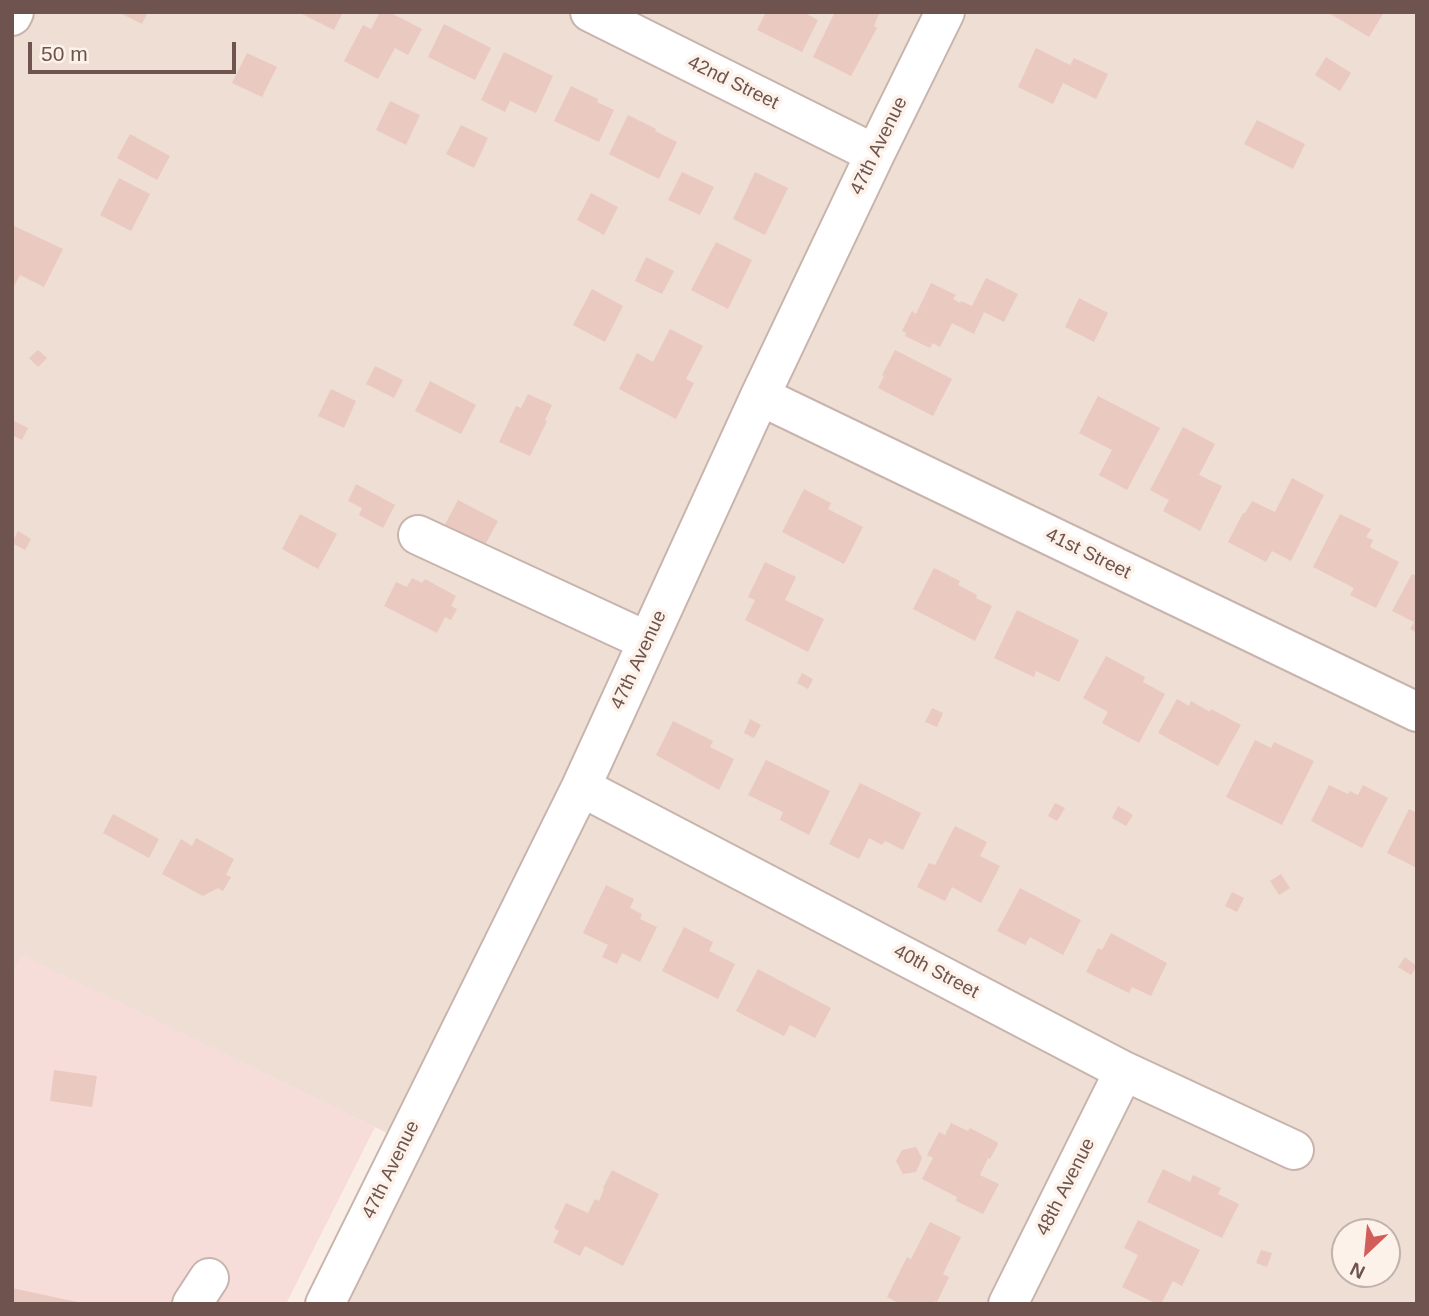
<!DOCTYPE html>
<html>
<head>
<meta charset="utf-8">
<style>
	body { margin:0 }
	#map { position:relative; width:1429px; height:1316px; overflow:hidden; background:#f9ede5; font-family:Arial,sans-serif }
	canvas { display:block }
	.frame { position:absolute; inset:0; border:14px solid #6e534e; pointer-events:none }
	.north { position:absolute; left:1331px; top:1218px; width:70px; height:70px; box-sizing:border-box; background:#fcf2ea; border:2px solid #c3b2ac; border-radius:50%; rotate:206deg; font-size:19px; font-weight:700; line-height:28px; text-align:center; color:#6e534e }
	.north::after { content:''; display:block; margin:auto; width:24px; height:32px; background:#d25e5a; clip-path:polygon(50% 0,100% 100%,50% 72%,0 100%) }
	.scale { position:absolute; left:28px; top:42px; width:208px; height:32px; box-sizing:border-box; border:4px solid #6e534e; border-top:0; padding-left:9px; font-size:21px; line-height:24px; white-space:nowrap; color:#6e534e; -webkit-text-stroke:5px #fcf2ea; paint-order:stroke }
</style>
</head>
<body>
<div id="map">
<canvas width="1429" height="1316"></canvas>
<div class="frame"></div>
<div class="north">N</div>
<div class="scale">50 m</div>
</div>
<script>
const ctx = document.querySelector('canvas').getContext('2d');
ctx.lineJoin = 'round';
function fillPath(path, color) {
  ctx.fillStyle = color;
  ctx.fill(path, 'evenodd');
}
function shape(rows) {
  const path = new Path2D();
  for (const r of rows) {
    path.moveTo(r[0], r[1]);
    for (let i = 2; i < r.length; i += 2) path.lineTo(r[i], r[i + 1]);
  }
  return path;
}
function trace(path, color, width, dash) {
  ctx.strokeStyle = color;
  ctx.lineWidth = width;
  ctx.lineCap = dash ? 'butt' : 'round';
  ctx.setLineDash(dash || []);
  ctx.stroke(path);
}
function drawText(font, color, halo, rows, align = 'center') {
  ctx.font = font + ' Arial,sans-serif';
  ctx.lineWidth = 7;
  ctx.setLineDash([]);
  ctx.textBaseline = 'middle';
  ctx.strokeStyle = halo;
  ctx.fillStyle = color;
  for (const [text, x, y, turn = 0] of rows) {
    ctx.save();
    ctx.translate(x, y);
    ctx.rotate((+turn || 0) * Math.PI / 180);
    ctx.textAlign = isNaN(turn) ? turn : align;
    if (halo) ctx.strokeText(text, 0, 0);
    ctx.fillText(text, 0, 0);
    ctx.restore();
  }
}
fillPath(shape([
	[12,12,1417,12,1417,1304,344,1304,420,1149,23,956,12,976],
	[1345,1232,1387,1232,1387,1274,1345,1274]
]), '#efded4');
fillPath(shape([
	[22,955,375,1127,286,1304,12,1304,12,976]
]), '#f7ddda');
fillPath(shape([
	[118,12,148,12,142,24],
	[298,12,343,12,334,30],
	[380,12,389,12,422,29,408,55,395,48,378,79,344,61,363,25,371,29],
	[766,12,803,12,818,20,802,52,757,30],
	[835,12,880,12,874,26,877,28,851,76,813,57],
	[1327,12,1379,12,1383,14,1369,37],
	[444,24,491,48,475,80,428,57],
	[1036,48,1070,65,1074,58,1108,74,1096,99,1063,83,1053,104,1018,87],
	[504,52,553,76,536,113,510,101,505,112,481,100],
	[247,53,277,67,262,97,232,83],
	[1326,57,1351,73,1340,91,1315,75],
	[571,86,598,99,597,102,614,110,599,142,554,121],
	[390,101,420,115,406,145,376,130],
	[628,115,656,129,655,131,677,142,659,179,609,154],
	[1257,120,1305,144,1293,169,1244,144],
	[461,125,488,138,474,168,446,154],
	[130,134,170,156,157,180,117,158],
	[682,172,714,187,700,215,668,200],
	[755,172,788,188,765,235,733,219],
	[119,178,150,194,131,231,100,215],
	[591,193,618,207,604,235,577,220],
	[12,225,63,249,44,287,20,275,12,290],
	[716,242,752,260,728,309,691,290],
	[646,257,674,271,662,294,635,281],
	[986,278,1018,294,1004,322,984,312,974,334,952,323,940,347,933,343,930,348,905,336,906,333,902,331,912,311,916,314,931,283,956,295,953,299,960,303,961,301,972,306],
	[592,289,623,306,605,342,573,325],
	[1079,298,1108,313,1094,342,1065,327],
	[670,329,703,346,686,379,694,383,676,419,619,389,637,353,653,362],
	[38,350,47,358,38,367,29,358],
	[895,350,952,379,933,416,878,388,884,376,882,375],
	[375,366,403,380,394,398,366,384],
	[430,381,476,405,461,434,415,411],
	[331,389,356,401,344,428,318,416],
	[528,394,552,405,545,420,547,421,530,456,499,442,516,406,521,408],
	[1098,396,1160,428,1127,490,1099,475,1112,450,1079,433],
	[12,420,28,428,22,440,12,435],
	[1183,427,1215,444,1199,475,1222,486,1200,531,1163,511,1169,500,1150,490],
	[1292,478,1324,495,1291,561,1272,551,1266,562,1228,542,1243,513,1245,513,1252,501,1275,512],
	[356,484,395,505,383,528,359,515,362,508,348,501],
	[804,489,831,503,828,509,863,527,844,564,782,532],
	[458,500,498,521,481,552,442,530],
	[300,514,337,534,318,569,282,549],
	[1340,514,1371,529,1366,537,1373,540,1370,547,1399,562,1376,608,1350,595,1354,588,1313,567],
	[18,531,31,539,25,550,12,543],
	[765,562,796,577,785,600,824,619,808,652,745,620,755,600,748,597],
	[934,568,960,581,958,585,977,595,976,598,992,606,975,641,913,609],
	[1412,574,1417,576,1417,633,1410,629,1414,622,1392,611],
	[412,578,422,583,425,579,456,596,451,606,457,609,451,620,445,617,437,633,384,606,396,582,407,587],
	[1017,610,1079,640,1059,682,1036,671,1034,677,994,658],
	[1106,656,1145,677,1143,682,1165,694,1139,743,1102,723,1108,712,1083,698],
	[802,673,813,679,808,689,797,683],
	[1177,699,1189,706,1191,701,1210,712,1211,709,1241,725,1218,766,1158,733],
	[932,708,943,713,937,727,925,722],
	[750,719,761,725,754,738,744,733],
	[673,721,713,741,710,747,734,759,719,790,656,755],
	[1255,740,1271,748,1274,742,1314,761,1282,825,1226,797],
	[766,760,830,791,809,835,780,820,783,812,748,795],
	[860,783,921,813,903,850,885,841,882,845,869,838,859,859,829,844],
	[1329,785,1348,794,1350,791,1358,795,1363,785,1388,798,1362,848,1311,821],
	[1055,803,1065,808,1057,821,1048,816],
	[1118,806,1133,815,1126,826,1112,818],
	[1409,809,1417,813,1417,868,1387,853],
	[113,814,159,839,149,858,103,833],
	[955,826,987,842,980,856,1000,866,981,903,952,887,945,901,917,887,929,863,935,865],
	[196,838,234,859,226,875,231,877,223,891,218,888,203,896,162,874,181,839,192,846],
	[1281,874,1290,888,1279,895,1270,881],
	[606,885,634,899,630,908,642,914,640,919,657,927,640,962,622,953,617,964,602,957,608,945,583,933],
	[1020,888,1081,920,1063,955,1030,937,1025,945,997,931],
	[1232,892,1244,898,1237,912,1225,906],
	[684,927,713,942,709,951,735,964,718,999,662,971],
	[1111,933,1167,963,1151,996,1132,987,1129,993,1086,972,1098,948,1102,950],
	[1405,957,1417,966,1411,975,1398,967],
	[758,969,831,1008,815,1038,790,1025,784,1036,736,1011],
	[54,1070,97,1076,92,1107,50,1101],
	[951,1123,968,1131,970,1128,997,1142,998,1144,990,1159,988,1158,980,1175,999,1184,983,1214,956,1201,957,1197,922,1179,933,1158,927,1155,939,1132,945,1135],
	[916,1147,922,1158,916,1172,903,1174,896,1161,902,1150],
	[1163,1169,1190,1182,1193,1175,1221,1188,1218,1194,1239,1204,1222,1238,1147,1202],
	[612,1170,659,1194,623,1266,585,1246,580,1256,553,1242,559,1231,554,1228,566,1203,588,1213,595,1199,599,1201,604,1189,603,1188],
	[1138,1220,1200,1250,1182,1286,1173,1281,1161,1304,1157,1304,1122,1287,1138,1255,1124,1248],
	[930,1222,961,1237,943,1274,949,1277,937,1302,934,1301,933,1304,901,1304,887,1297,907,1257,911,1259],
	[1261,1250,1272,1253,1267,1267,1256,1263],
	[12,1288,82,1303,82,1304,12,1304]
]), '#eac9c0');
const minor = shape([
	[590,12,875,154],
	[12,16,14,12],
	[760,396,1417,712],
	[418,535,647,641],
	[581,787,1124,1071,1294,1150],
	[192,1304,209,1278],
	[325,1304,581,787,760,396,875,154,945,12],
	[1008,1304,1124,1071]
]);
trace(minor, '#c8b4ad', 42);
trace(minor, '#fff', 38);
drawText('19px', '#6e534e', '#fcf2ea', [
	["42nd Street",733,83,26],
	["47th Avenue",879,146,-64],
	["41st Street",1088,554,26],
	["47th Avenue",639,660,-65],
	["40th Street",936,972,28],
	["47th Avenue",391,1170,-64],
	["48th Avenue",1066,1187,-63]
]);
</script>
</body>
</html>
